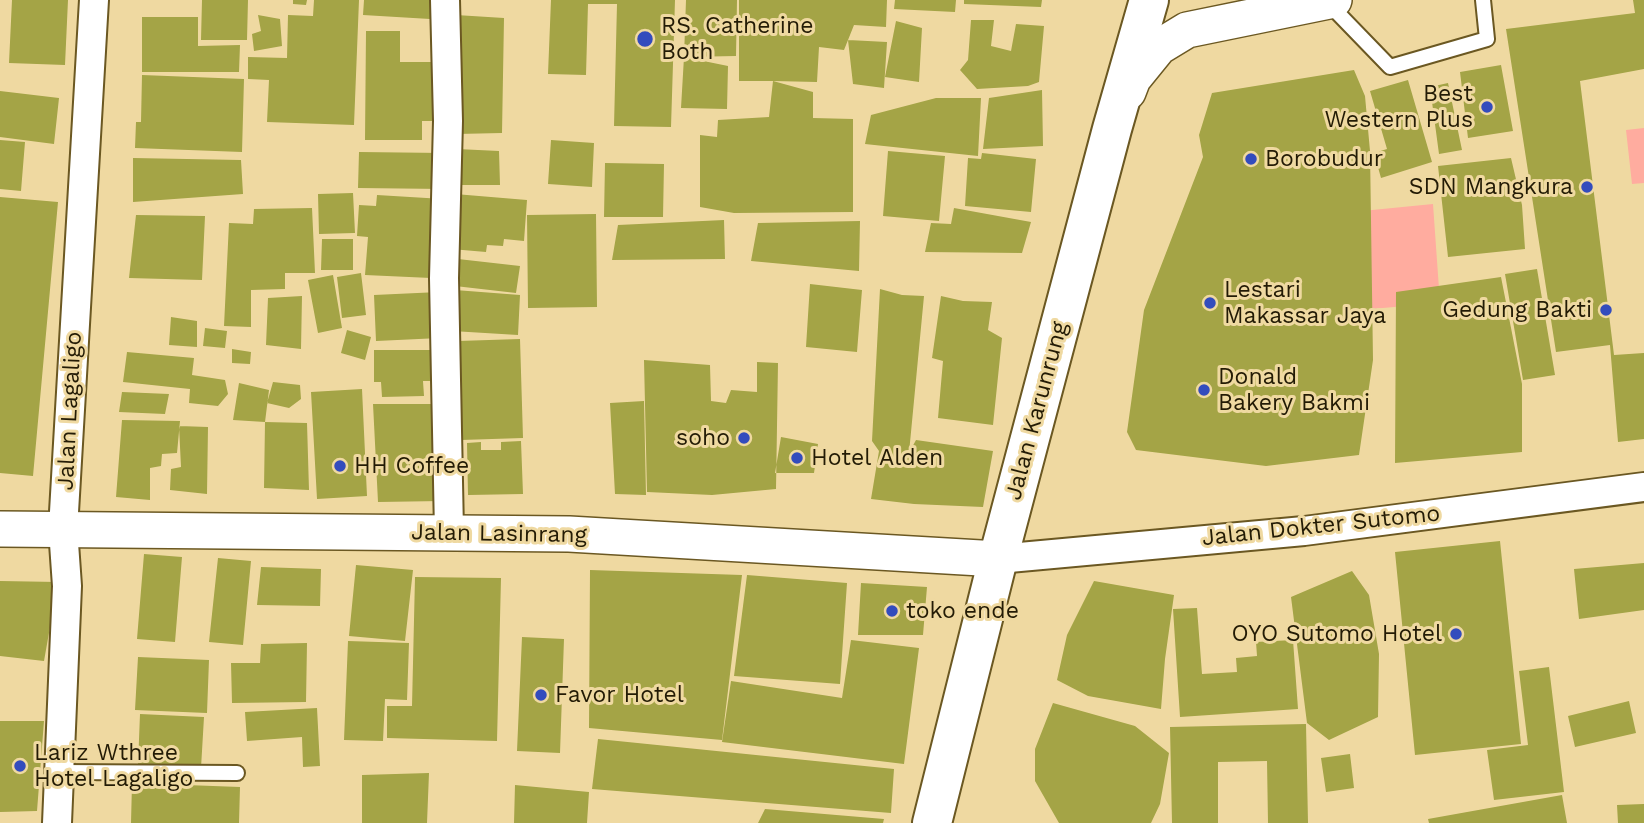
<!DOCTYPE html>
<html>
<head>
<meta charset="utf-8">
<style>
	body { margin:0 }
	canvas { display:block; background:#efd9a1 }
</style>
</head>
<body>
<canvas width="1644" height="823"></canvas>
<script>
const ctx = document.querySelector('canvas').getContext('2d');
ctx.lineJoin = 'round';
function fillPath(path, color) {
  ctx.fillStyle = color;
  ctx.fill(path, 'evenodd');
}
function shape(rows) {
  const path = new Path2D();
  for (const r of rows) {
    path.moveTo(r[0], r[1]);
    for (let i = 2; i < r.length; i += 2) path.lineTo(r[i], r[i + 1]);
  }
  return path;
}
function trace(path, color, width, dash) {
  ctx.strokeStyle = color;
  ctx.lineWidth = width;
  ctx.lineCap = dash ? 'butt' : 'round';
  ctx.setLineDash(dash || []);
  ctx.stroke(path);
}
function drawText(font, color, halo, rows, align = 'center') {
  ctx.font = font + ' "Work Sans",sans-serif';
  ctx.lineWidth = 6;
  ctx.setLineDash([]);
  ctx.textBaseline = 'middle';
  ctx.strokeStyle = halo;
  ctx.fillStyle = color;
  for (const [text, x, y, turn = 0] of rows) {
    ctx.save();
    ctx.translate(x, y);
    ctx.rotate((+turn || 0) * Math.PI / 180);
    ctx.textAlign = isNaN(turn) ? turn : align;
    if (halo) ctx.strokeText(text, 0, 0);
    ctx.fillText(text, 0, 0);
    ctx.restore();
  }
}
fillPath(shape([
	[1644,128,1644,183,1632,184,1626,130],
	[1433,204,1440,303,1360,310,1362,211]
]), '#ffac9f');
fillPath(shape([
	[12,0,68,0,65,65,9,63],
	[202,0,248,0,247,40,201,40],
	[293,0,307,0,306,5,293,4],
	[314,0,359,0,354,125,267,122,269,80,248,79,248,57,287,58,288,15,313,16],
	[364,0,431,0,430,19,363,15],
	[551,0,675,0,671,127,614,126,617,4,588,4,586,75,548,74],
	[686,0,737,0,736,56,684,57],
	[739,0,887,0,886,27,854,25,844,50,819,47,817,82,773,81,813,92,813,118,853,119,853,212,734,213,700,207,700,135,717,137,718,120,769,117,773,81,739,81],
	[895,0,956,0,955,12,894,9],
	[964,0,1042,0,1041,7,964,4],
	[1633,0,1644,0,1644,69,1580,81,1614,355,1644,353,1644,439,1618,442,1610,345,1556,352,1506,29,1635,13],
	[258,15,280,19,282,46,254,51,252,34,261,31],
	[456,15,504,18,502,133,457,134],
	[142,17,198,17,198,46,240,45,239,72,142,72],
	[971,20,994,20,991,46,1011,51,1016,24,1044,26,1039,82,1028,86,977,89,960,70,968,60],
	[896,21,922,28,919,82,885,77],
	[366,31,400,31,400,62,434,62,434,121,422,121,422,140,365,140],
	[848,40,887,42,884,88,853,84],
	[684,57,728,66,727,109,681,108],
	[1501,65,1513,131,1468,138,1460,72],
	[1354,70,1365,96,1370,151,1373,360,1359,455,1266,466,1136,450,1127,432,1144,310,1203,157,1199,135,1212,93],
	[142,75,244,79,242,152,135,148,136,122,141,122],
	[1408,80,1432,162,1381,178,1374,153,1387,149,1370,91],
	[1448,83,1462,150,1439,154,1430,87],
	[1042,90,1043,146,983,149,989,98],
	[0,91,59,98,54,144,0,137],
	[936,98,981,98,978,156,865,144,871,115],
	[0,140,25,142,21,191,0,189],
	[551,140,594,143,592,187,548,184],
	[457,149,499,151,500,185,456,185],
	[888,151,945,156,939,221,883,216],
	[359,152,444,153,444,189,358,188],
	[982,153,1036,159,1031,212,965,206,968,158,981,159],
	[133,158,241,160,243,194,133,202],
	[1511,158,1522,205,1525,249,1448,257,1438,166],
	[605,163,664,164,663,217,604,217],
	[353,193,355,233,319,234,318,194],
	[455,194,527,200,524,241,504,239,503,246,487,245,486,252,451,249],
	[377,195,443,199,431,278,365,275,368,237,357,236,359,205,376,206],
	[0,197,58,202,33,476,0,473],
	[312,208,315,273,285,273,285,289,251,290,251,327,224,326,229,223,253,224,254,209],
	[954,208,1031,222,1022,253,925,252,931,223,951,224],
	[596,214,597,307,528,308,527,215],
	[136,215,205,216,202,280,129,278],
	[724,220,725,259,612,260,618,225],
	[860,221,859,271,751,261,758,223],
	[322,239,353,239,353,270,321,270],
	[458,259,520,266,516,293,455,286],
	[1537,269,1555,375,1523,380,1505,274],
	[361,273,366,315,342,318,337,277],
	[333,275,342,328,318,333,308,280],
	[1501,277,1522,384,1522,452,1395,463,1396,292],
	[810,284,862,290,857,352,806,347],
	[880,289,902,295,924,296,909,453,916,440,993,451,983,507,914,504,871,499,879,451,872,441],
	[455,290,520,295,518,335,452,331],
	[439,292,440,338,376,341,374,295],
	[302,296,301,349,266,345,268,298],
	[941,296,963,301,992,302,988,330,1002,338,993,425,938,418,943,361,932,358],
	[171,317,197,321,197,347,169,345],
	[205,328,227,331,225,348,203,346],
	[347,330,371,337,365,360,341,353],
	[520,339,523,438,461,440,458,341],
	[232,349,251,352,250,364,232,363],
	[374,350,442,350,442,381,423,381,424,396,382,397,381,382,374,382],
	[127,352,194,358,192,375,225,380,228,394,218,406,189,403,190,389,123,382],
	[644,360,710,365,711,401,726,403,731,390,757,392,757,362,778,363,776,489,712,495,647,492],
	[273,382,300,385,301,399,289,408,267,403],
	[239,383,269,390,265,422,233,420],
	[362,389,367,496,317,499,311,392],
	[122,392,169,394,165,414,119,412],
	[644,401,646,495,615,494,610,403],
	[373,404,440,404,442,501,378,502],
	[122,420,180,421,177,453,162,454,161,466,150,468,150,500,116,497],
	[265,422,307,423,309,490,264,488],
	[179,426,208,427,207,494,170,490,171,469,181,467],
	[781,437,818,444,814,473,775,473],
	[521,441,523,494,468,495,467,443,481,442,481,450,501,450,501,442],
	[1500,541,1521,744,1415,755,1395,552],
	[144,554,182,557,175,642,137,639],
	[218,558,251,561,243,645,209,642],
	[1644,563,1644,610,1579,619,1574,569],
	[356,565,413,570,405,641,349,636],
	[261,567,321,569,320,606,257,605],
	[590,570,742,575,722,740,589,728],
	[1352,571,1369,595,1379,654,1378,717,1329,740,1307,723,1291,597],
	[747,575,847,583,840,684,734,676],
	[415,577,501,578,497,741,387,738,387,706,412,706],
	[0,581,58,582,44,661,0,656],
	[1094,581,1174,595,1165,659,1161,709,1088,696,1057,680,1067,635],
	[861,583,927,587,923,635,858,635],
	[1197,608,1202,674,1237,672,1236,658,1257,656,1256,642,1293,640,1298,709,1180,717,1173,609],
	[522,637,564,639,560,753,517,751],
	[851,640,919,648,904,764,722,742,731,681,842,698],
	[348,641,409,643,407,700,385,699,383,741,344,740],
	[307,643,306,702,232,703,231,663,260,663,261,644],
	[138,657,209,660,207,713,135,710],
	[1549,667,1564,792,1494,800,1487,750,1528,745,1519,671],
	[1629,701,1636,733,1575,747,1568,716],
	[1053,703,1135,726,1169,753,1160,804,1151,823,1059,823,1035,781,1035,749],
	[317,708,320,766,303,767,302,737,247,741,245,712],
	[140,714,204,717,201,768,138,765],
	[0,721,44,721,37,811,0,812],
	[1306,724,1308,823,1268,823,1267,761,1218,762,1218,823,1172,823,1170,727],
	[598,739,894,769,891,813,592,789],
	[1350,754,1354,788,1326,792,1321,758],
	[429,773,427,823,362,823,362,775],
	[132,783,240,787,239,823,131,823],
	[515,785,589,792,587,823,514,823],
	[1562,795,1567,823,1429,823,1428,819],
	[1644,804,1644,823,1618,823,1617,805],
	[765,809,884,819,883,823,758,823]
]), '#a4a446');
const service = shape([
	[1328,3,1390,67,1487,39,1483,0],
	[59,772,237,773]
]);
const minor = shape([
	[445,0,448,121,444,278,449,532],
	[998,559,1304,531,1644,487],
	[57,823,67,586,63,529,94,0]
]);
const tertiary = shape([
	[1128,92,1133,79,1159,47,1187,30,1334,0],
	[0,529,569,534,998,559]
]);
const secondary = shape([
	[932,823,998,559,1112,129,1149,0]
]);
trace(service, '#6b5822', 18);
trace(minor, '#6b5822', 32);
trace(tertiary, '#6b5822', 38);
trace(secondary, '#6b5822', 42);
trace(service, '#fff', 14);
trace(minor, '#fff', 28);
trace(tertiary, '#fff', 35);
trace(secondary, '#fff', 38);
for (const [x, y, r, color] of [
	[645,39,9,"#334cbd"],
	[1487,107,7,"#334cbd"],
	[1251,159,7,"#334cbd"],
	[1587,187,7,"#334cbd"],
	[1210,303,7,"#334cbd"],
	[1606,310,7,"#334cbd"],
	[1204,390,7,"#334cbd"],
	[744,438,7,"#334cbd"],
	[797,458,7,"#334cbd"],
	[340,466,7,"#334cbd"],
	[892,611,7,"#334cbd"],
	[1456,634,7,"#334cbd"],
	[541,695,7,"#334cbd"],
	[20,766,7,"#334cbd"]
]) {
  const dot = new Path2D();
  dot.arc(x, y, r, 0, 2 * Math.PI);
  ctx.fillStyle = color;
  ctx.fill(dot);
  trace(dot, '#efd9a1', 2.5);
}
drawText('23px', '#231b05', '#efd9a1', [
	["RS. Catherine",661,26],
	["Both",661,52],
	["Best",1473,94,"right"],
	["Western Plus",1473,120,"right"],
	["Borobudur",1265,159],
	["SDN Mangkura",1573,187,"right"],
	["Lestari",1224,290],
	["Makassar Jaya",1224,316],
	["Gedung Bakti",1592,310,"right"],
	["Donald",1218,377],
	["Bakery Bakmi",1218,403],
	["soho",730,438,"right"],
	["Hotel Alden",811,458],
	["HH Coffee",354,466],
	["toko ende",906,611],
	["OYO Sutomo Hotel",1442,634,"right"],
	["Favor Hotel",555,695],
	["Lariz Wthree",34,753],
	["Hotel Lagaligo",34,779]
], 'left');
drawText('23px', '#231b05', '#efd9a1', [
	["Jalan Lagaligo",70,411,-87],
	["Jalan Karunrung",1037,411,-75],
	["Jalan Dokter Sutomo",1321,526,-6],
	["Jalan Lasinrang",499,534,1]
]);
</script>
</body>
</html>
